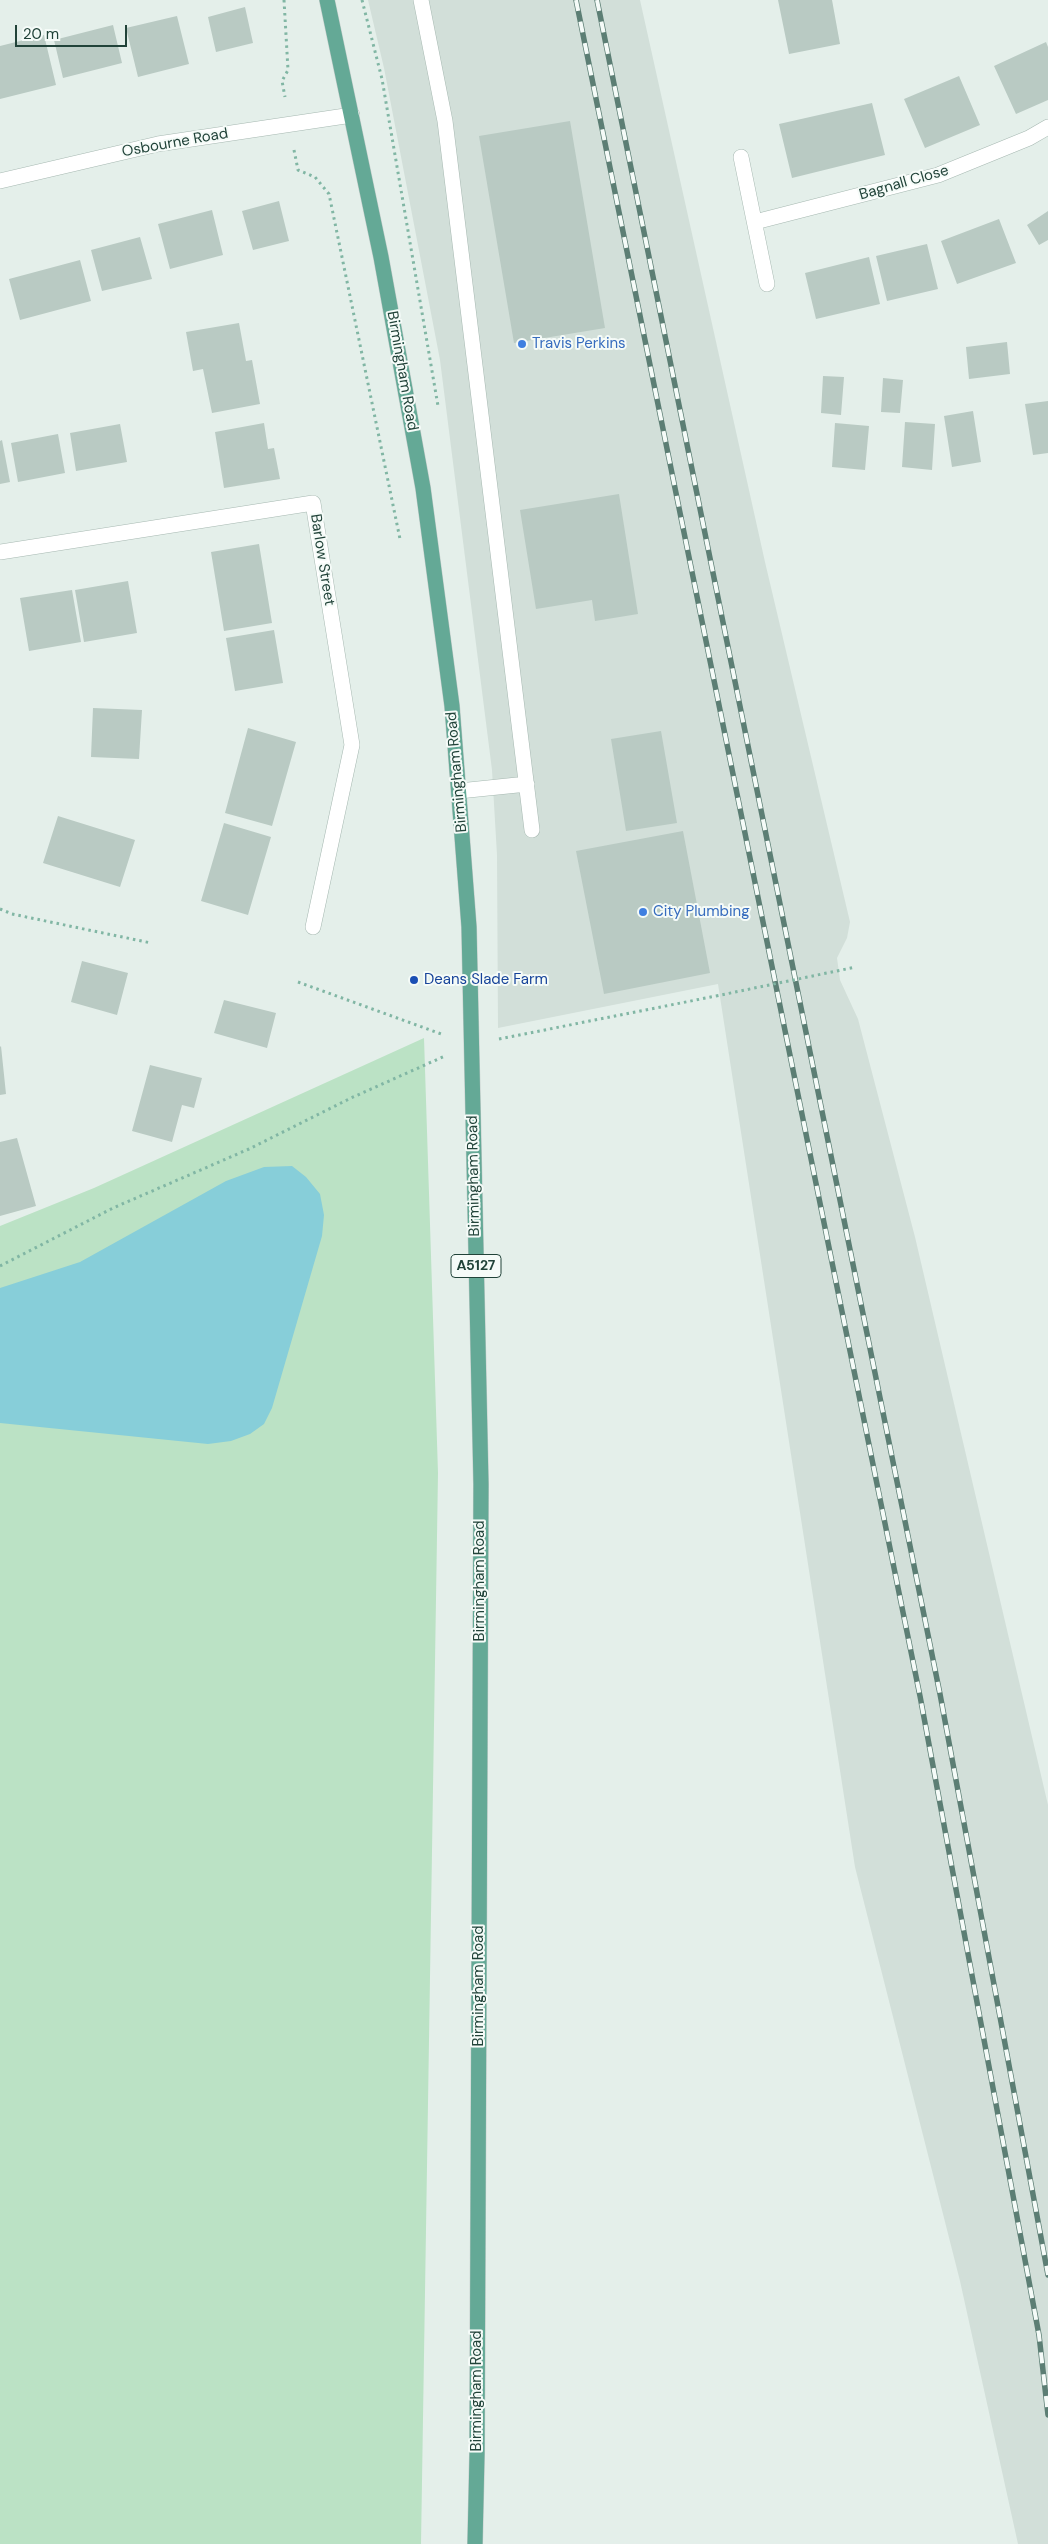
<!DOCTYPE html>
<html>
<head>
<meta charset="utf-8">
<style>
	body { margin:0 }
	#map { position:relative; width:1048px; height:2544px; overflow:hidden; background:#e4efea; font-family:"DM Sans",sans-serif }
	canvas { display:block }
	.scale { position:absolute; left:15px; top:25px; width:112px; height:22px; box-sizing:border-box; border:2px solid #214339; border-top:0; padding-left:6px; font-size:15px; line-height:18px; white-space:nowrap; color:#214339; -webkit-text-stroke:4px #f5fbf8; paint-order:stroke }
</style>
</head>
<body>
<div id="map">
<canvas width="1048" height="2544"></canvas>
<div class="scale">20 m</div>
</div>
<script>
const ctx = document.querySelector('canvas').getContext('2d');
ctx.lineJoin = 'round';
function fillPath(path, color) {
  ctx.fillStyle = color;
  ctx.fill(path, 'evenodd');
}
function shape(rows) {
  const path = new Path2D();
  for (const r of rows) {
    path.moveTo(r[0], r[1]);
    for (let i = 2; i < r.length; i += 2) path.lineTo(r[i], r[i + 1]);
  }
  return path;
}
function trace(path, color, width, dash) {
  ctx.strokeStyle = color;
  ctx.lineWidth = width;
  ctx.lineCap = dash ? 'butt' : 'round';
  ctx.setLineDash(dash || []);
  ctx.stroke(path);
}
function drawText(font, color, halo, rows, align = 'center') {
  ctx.font = font + ' "DM Sans",sans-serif';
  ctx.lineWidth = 4;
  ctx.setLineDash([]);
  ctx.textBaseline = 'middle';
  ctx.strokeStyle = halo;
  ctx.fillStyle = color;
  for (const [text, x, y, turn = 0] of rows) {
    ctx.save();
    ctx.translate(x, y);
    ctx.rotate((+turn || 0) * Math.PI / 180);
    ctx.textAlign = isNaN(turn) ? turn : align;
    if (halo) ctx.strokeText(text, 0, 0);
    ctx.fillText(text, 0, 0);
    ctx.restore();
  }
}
fillPath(shape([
	[368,0,640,0,765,562,850,922,847,938,837,958,840,980,858,1019,915,1237,1048,1805,1048,2544,1018,2544,960,2281,855,1867,718,984,498,1028,497,855,492,770,440,360,384,68]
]), '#d2dfd9');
fillPath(shape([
	[424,1038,438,1473,421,2544,0,2544,0,1226,94,1188]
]), '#bbe2c5');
fillPath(shape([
	[292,1166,306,1177,320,1194,324,1215,322,1236,272,1408,264,1424,250,1434,231,1441,208,1444,0,1423,0,1288,80,1262,226,1181,264,1167]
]), '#87ced9');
fillPath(shape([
	[778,0,832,0,840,44,789,54],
	[245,7,253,43,216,52,208,17],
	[177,16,189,64,138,77,126,28],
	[113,25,122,63,63,78,54,40],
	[44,35,56,85,0,99,0,46],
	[1046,42,1048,47,1048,100,1016,114,994,66],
	[959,76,980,125,925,148,904,99],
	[872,103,885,155,792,178,779,124],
	[570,121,605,328,514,343,479,136],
	[279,201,289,241,253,250,242,211],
	[212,210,223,255,170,269,158,224],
	[1048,211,1048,240,1039,245,1027,225],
	[999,219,1016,263,957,284,941,241],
	[140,237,152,279,102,291,91,250],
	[927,244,938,289,887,301,876,256],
	[869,257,880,304,816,319,805,273],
	[80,260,91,301,20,320,9,279],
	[239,323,246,361,252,360,260,404,212,413,203,369,193,371,186,332],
	[1007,342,1010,374,969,379,966,347],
	[823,376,844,377,841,415,821,413],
	[883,378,903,380,900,413,881,412],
	[1048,401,1048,453,1033,455,1025,404],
	[973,411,981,462,952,467,944,416],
	[905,422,935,424,932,470,902,467],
	[264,423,268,449,274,448,280,479,224,488,215,432],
	[835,423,869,426,865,470,832,467],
	[120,424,127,462,76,471,70,433],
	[58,434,65,473,18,482,11,443],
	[2,440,10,482,0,484,0,441],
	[619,494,638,614,595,621,592,600,536,609,520,510],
	[259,544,272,623,224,631,211,552],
	[128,581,137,633,84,642,75,590],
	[72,590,81,642,29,651,20,598],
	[274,630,283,683,235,691,226,638],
	[93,708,142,710,139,759,91,757],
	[248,728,296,742,272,826,225,813],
	[661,731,677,823,626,831,611,739],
	[58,816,135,840,120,887,43,863],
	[224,823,271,837,248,915,201,901],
	[683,831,710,973,604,994,576,851],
	[82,961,128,973,117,1015,71,1002],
	[224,1000,276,1013,267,1048,214,1033],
	[1,1046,6,1094,0,1095,0,1047],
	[150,1065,202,1078,194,1108,182,1105,172,1142,132,1131],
	[17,1138,36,1206,0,1216,0,1142]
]), '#b9cac3');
const service = shape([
	[421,0,445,121,532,830],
	[459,791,527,784]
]);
const minor = shape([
	[741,157,767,284],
	[0,181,158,144,352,115],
	[755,222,938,175,1029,138,1048,127],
	[0,552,313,503,352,745,313,927]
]);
const primary = shape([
	[327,0,381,257,423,488,452,706,469,927,481,1484,477,2455,475,2544]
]);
trace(service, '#a6b8b1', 16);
trace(minor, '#a6b8b1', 16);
trace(primary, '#c1cac8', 16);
trace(shape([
	[284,0,288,70,282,81,285,97],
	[362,0,382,79,438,406],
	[294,150,298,170,315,177,329,194,400,539],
	[0,909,12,914,151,943],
	[298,982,444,1035],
	[499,1039,716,996],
	[0,1266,113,1208,249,1149,351,1098,445,1056]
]), '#81b6a4', 3, [2.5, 4]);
trace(service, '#fff', 15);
trace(minor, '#fff', 15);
trace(primary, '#64a996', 15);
const rail = shape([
	[576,0,920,1696,1039,2335,1048,2415],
	[597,0,940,1694,1048,2275]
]);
trace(rail, '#5c7e74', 5.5);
trace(rail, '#f5fbf8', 4, [11]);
trace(shape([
	[716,996,856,967]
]), '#81b6a4', 3, [2.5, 4]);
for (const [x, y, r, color] of [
	[522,344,5,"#3f7fe0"],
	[643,912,5,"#3f7fe0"],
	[414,980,5,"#1a4fb4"]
]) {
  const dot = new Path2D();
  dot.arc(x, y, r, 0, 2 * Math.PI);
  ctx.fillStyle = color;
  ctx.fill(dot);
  trace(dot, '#f5fbf8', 2);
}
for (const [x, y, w] of [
	[476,1266,50]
]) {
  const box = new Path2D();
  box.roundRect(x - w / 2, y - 11.5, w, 23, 4);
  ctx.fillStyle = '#f5fbf8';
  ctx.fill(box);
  trace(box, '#214339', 1);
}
drawText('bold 14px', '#214339', null, [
	["A5127",476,1266]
]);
drawText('15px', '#214339', '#f5fbf8', [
	["Osbourne Road",175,143,-10],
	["Bagnall Close",904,183,-16],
	["Birmingham Road",402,371,80],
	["Barlow Street",322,560,81],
	["Birmingham Road",457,772,-95],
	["Birmingham Road",474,1176,-91],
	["Birmingham Road",480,1581,-90],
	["Birmingham Road",479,1986,-90],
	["Birmingham Road",477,2391,-90]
]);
drawText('15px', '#366cbe', '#f5fbf8', [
	["Travis Perkins",532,344],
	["City Plumbing",653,912]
], 'left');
drawText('15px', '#164399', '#f5fbf8', [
	["Deans Slade Farm",424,980]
], 'left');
</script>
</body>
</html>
